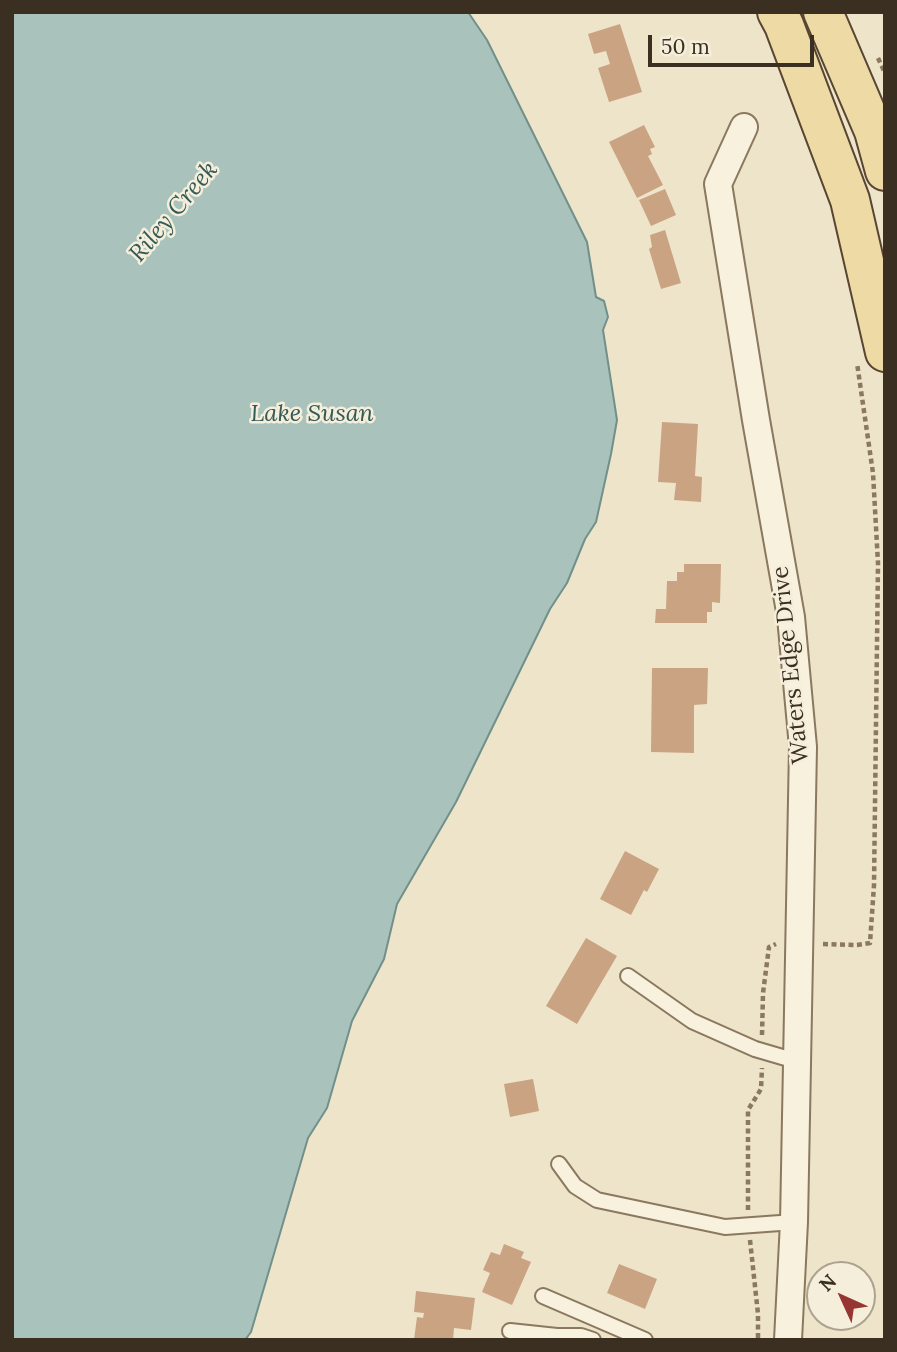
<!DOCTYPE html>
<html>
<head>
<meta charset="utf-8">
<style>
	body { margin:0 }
	#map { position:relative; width:897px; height:1352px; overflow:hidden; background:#ede4ca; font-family:Lora,serif }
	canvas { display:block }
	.frame { position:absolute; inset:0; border:14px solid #3b2f22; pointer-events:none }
	.north { position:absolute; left:806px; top:1261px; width:70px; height:70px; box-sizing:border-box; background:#f5eeda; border:2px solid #aba290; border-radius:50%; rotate:315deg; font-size:19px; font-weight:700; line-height:28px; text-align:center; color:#3b2f22 }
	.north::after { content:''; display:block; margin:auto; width:24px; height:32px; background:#963531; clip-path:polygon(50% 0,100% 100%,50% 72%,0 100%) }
	.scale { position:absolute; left:648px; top:35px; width:166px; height:32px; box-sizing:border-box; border:4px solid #3b2f22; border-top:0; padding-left:9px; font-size:21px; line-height:24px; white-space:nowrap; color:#3b2f22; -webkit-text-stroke:5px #f5eeda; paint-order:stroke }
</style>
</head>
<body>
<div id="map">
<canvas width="897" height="1352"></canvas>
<div class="frame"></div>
<div class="north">N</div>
<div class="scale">50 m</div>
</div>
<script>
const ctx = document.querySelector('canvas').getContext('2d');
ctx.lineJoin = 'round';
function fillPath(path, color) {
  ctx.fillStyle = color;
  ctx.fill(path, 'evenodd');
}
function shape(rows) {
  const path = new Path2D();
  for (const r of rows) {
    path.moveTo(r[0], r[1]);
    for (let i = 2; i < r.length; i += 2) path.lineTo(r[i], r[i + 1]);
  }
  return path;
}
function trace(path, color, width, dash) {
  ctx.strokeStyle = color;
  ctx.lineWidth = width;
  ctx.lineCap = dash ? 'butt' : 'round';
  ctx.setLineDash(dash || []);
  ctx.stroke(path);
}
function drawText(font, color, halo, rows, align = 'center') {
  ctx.font = font + ' Lora,serif';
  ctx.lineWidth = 5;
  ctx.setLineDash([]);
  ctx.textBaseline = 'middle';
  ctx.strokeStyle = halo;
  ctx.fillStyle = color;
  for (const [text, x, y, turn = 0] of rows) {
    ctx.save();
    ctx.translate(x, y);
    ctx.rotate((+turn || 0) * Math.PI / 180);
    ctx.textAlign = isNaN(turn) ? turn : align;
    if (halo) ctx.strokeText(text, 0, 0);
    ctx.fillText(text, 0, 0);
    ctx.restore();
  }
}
const water = shape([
	[12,12,468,12,487,40,587,242,596,297,604,301,608,317,603,330,617,420,611,454,596,522,585,539,567,583,550,609,456,802,397,904,384,959,352,1021,327,1108,308,1138,251,1332,245,1340,12,1340,12,12]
]);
fillPath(water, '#aac2bc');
trace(water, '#71908a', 2);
fillPath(shape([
	[620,24,642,92,609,102,598,68,610,64,606,51,594,54,588,34],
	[644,125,655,147,650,149,652,154,648,156,663,185,637,198,609,142],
	[665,189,676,215,651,226,639,200],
	[665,230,681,283,661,289,649,249,652,247,650,235],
	[662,422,698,424,695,476,702,477,701,502,674,500,676,483,658,482],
	[684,564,721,564,720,603,712,602,712,612,707,612,707,623,655,623,656,609,666,609,667,581,677,581,677,572,684,572],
	[652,668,708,668,707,704,694,705,694,753,651,752],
	[625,851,659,869,647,892,644,890,631,915,600,899],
	[586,938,617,956,577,1024,546,1006],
	[533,1079,539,1111,510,1117,504,1084],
	[504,1244,524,1252,521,1258,531,1262,512,1305,482,1292,490,1273,483,1270,491,1252,500,1255],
	[619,1264,657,1279,645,1309,607,1293],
	[416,1291,475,1298,471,1330,454,1328,453,1340,414,1340,417,1317,423,1318,424,1313,414,1312]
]), '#caa382');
const lane = shape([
	[628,976,692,1021,755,1049,796,1061],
	[559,1164,575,1186,597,1200,725,1227,794,1222],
	[543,1296,645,1340],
	[510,1331,557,1336,581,1336,593,1340]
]);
const street = shape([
	[744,127,718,184,756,420,791,617,803,747,794,1222,788,1340]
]);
const primary = shape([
	[777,12,784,25,850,200,885,352],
	[823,12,874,131,885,171]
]);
trace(lane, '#8a785f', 18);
trace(street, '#8a785f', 30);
trace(primary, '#584633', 42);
trace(shape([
	[878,58,885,73],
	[823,944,857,945,870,943,874,885,878,563,873,473,857,363],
	[762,1035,763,993,769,947,776,944],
	[748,1210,748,1110,761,1089,762,1068],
	[750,1240,758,1314,758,1340]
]), '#8a785f', 4.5, [5, 3.5]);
trace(lane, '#f8f1dd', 14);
trace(street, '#f8f1dd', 26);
trace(primary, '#eedaa5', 38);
drawText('23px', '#3b2f22', '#f5eeda', [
	["Waters Edge Drive",791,665,-96]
]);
drawText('italic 24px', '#325a59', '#f5eeda', [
	["Riley Creek",174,212,-50],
	["Lake Susan",312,414]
]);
</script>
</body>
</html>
